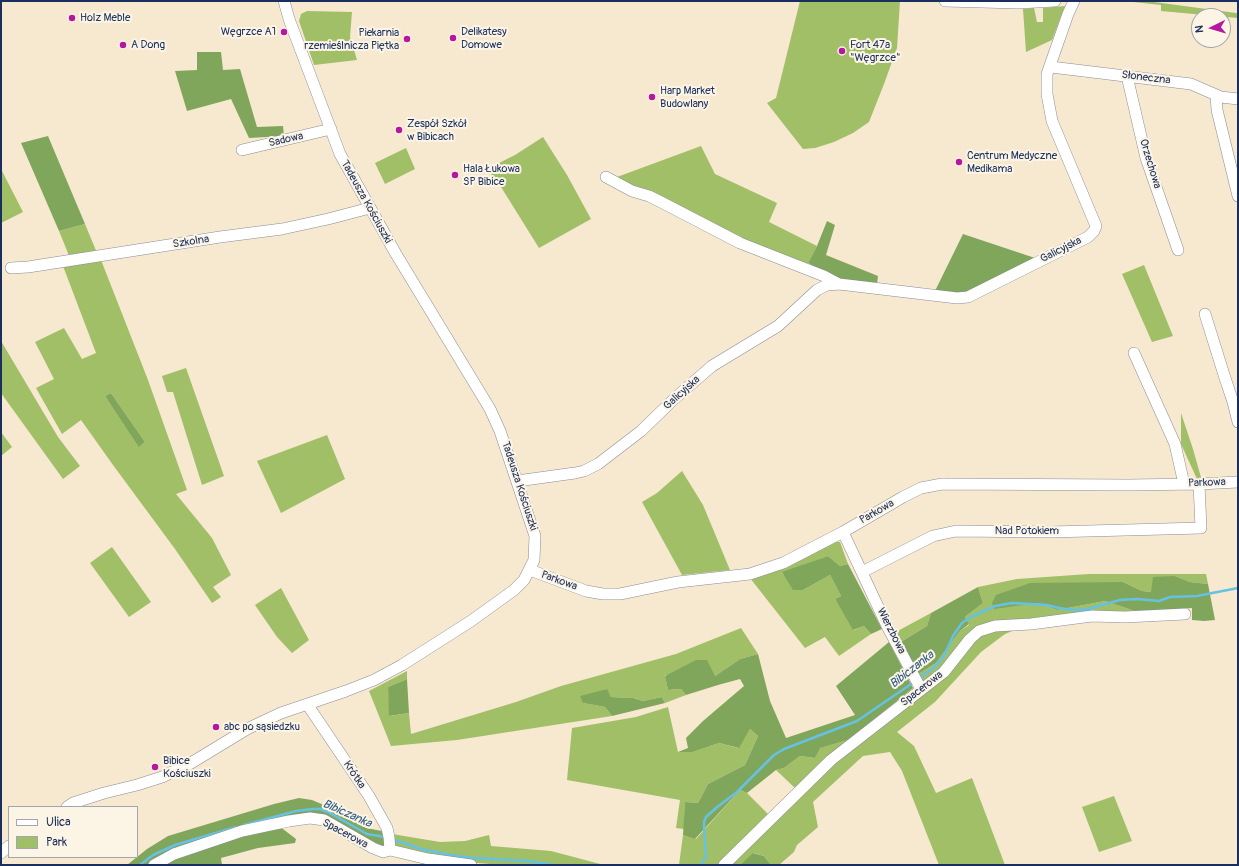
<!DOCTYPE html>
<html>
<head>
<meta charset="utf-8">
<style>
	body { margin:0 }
	#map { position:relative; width:1239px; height:866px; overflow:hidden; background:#f7e8d0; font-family:Pangolin,sans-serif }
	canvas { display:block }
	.frame { position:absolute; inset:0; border:2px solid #1b2f5e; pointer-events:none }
	.legend { position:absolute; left:8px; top:806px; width:130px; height:52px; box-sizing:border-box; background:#fcf5e5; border:1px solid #a2a6af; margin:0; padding:5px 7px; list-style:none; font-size:12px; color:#1b2f5e }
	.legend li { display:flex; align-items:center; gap:8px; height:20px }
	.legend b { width:20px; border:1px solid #a2a6af }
	.north { position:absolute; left:1191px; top:8px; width:40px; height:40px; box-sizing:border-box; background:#fcf5e5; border:1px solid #a2a6af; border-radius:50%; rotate:265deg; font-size:11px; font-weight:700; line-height:16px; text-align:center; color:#1b2f5e }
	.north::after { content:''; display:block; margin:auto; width:14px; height:18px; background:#b5179e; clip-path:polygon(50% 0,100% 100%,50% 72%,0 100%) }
</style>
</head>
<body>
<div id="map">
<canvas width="1239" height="866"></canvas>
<div class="frame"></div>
<ul class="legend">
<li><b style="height:5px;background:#fff"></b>Ulica</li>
<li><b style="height:11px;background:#a1bf67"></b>Park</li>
</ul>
<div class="north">N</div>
</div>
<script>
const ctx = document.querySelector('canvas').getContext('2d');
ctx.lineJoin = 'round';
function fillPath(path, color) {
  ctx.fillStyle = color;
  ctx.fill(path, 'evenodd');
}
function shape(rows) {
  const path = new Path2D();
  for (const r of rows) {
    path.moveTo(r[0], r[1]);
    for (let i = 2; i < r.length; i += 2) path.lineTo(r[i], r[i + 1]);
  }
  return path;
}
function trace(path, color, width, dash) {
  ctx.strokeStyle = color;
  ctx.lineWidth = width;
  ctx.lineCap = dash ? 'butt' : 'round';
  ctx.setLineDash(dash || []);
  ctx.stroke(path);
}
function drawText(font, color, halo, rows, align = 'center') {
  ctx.font = font + ' Pangolin,sans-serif';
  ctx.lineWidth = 4;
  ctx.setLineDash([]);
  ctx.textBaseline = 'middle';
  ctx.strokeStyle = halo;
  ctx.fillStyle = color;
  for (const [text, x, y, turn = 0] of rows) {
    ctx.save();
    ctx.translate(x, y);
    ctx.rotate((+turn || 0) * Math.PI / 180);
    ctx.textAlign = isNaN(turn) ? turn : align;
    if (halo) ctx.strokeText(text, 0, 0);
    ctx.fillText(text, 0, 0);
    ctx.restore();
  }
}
fillPath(shape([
	[800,1,900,1,897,48,884,84,869,122,853,133,834,142,815,148,803,149,767,103,776,98],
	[1124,1,1147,1,1236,13,1238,14,1238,18,1161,11,1161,5],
	[1065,6,1052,40,1026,52,1023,9,1034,8,1037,22,1043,22,1043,8],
	[307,11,352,12,350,37,357,60,314,65,299,21,301,14],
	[543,137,567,175,591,219,539,248,501,187,487,169,515,155],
	[701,146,715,174,777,203,769,222,817,246,807,265,760,247,634,188,617,177],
	[406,148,415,169,385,184,375,163],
	[1,169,23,212,1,223],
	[85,224,97,253,70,258,59,231],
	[101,260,148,380,187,490,176,494,212,538,231,575,213,587,221,597,212,603,175,549,113,465,81,420,62,434,36,388,54,379,35,342,64,328,82,359,96,353,63,266],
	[111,393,145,442,140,446,105,396],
	[1144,265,1173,336,1152,342,1122,274],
	[1,341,58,437,80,466,63,479,1,393],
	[186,368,224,476,202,485,173,392,167,392,162,376],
	[1181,413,1193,449,1202,481,1197,479,1181,444],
	[1,432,12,447,1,456],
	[327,435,345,479,281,513,257,461],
	[682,471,703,505,730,570,682,575,642,502,657,493],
	[832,541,840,542,848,564,840,566,828,556,782,573,803,590,830,575,841,596,835,599,854,630,864,626,871,634,839,656,825,637,805,648,750,578],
	[112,547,151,602,129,617,90,563],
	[1089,574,1206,574,1208,584,1190,582,1175,576,1151,592,1142,591,1123,582,994,608,1038,603,1057,610,1105,601,1138,612,988,623,929,681,922,683,917,675,936,663,960,631,969,625,965,617,983,603,978,587,1017,579],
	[281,588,309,640,292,653,277,637,255,605],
	[931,613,927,626,899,643,894,633],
	[741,628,758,654,740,659,715,676,665,675,668,690,681,689,686,695,665,703,662,697,643,701,633,698,611,697,606,689,583,703,605,707,612,716,457,740,391,746,369,691,407,671,407,679,388,687,390,716,409,713,411,734,516,702,561,686,676,654],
	[1017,629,1005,634,981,652,935,702,897,732,914,746,936,793,972,778,1005,865,939,865,902,771,890,752,863,756,813,802,818,827,797,845,794,852,779,865,771,865,764,856,754,853,740,865,729,865,831,765,981,633],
	[668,707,678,752,693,752,719,743,738,748,750,729,758,736,745,765,708,784,698,803,685,802,684,829,676,828,680,800,567,780,572,728,636,717],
	[848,740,795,788,776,770,784,768,800,756,815,758,819,748],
	[740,790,747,793,769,815,718,865,679,865,683,835,696,839],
	[1114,796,1132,841,1099,852,1082,807],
	[392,834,440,842,465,841,489,835,491,846,551,851,604,865,502,865,478,863,428,856,395,846]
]), '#a1bf67');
fillPath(shape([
	[197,52,221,52,223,70,240,69,257,127,283,126,284,136,249,138,231,99,187,111,175,71,197,70],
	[48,136,85,224,59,231,21,143],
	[827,221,835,225,826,255,878,276,877,284,838,280,808,263,817,246],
	[963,234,1038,259,968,294,934,293],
	[111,393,145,442,139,447,105,396],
	[828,556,840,566,848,564,882,629,871,634,864,626,853,630,835,599,841,596,830,575,803,590,793,590,782,572],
	[1175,576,1190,582,1208,584,1215,620,1204,621,1192,620,1192,608,1138,612,1105,601,1057,610,1038,603,994,609,992,603,996,595,1030,583,1123,582,1142,591,1151,592,1153,577],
	[978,587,983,603,965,617,969,624,960,631,936,663,917,675,899,643,927,626,931,613],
	[889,642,913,688,848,740,820,748,815,758,800,756,784,768,776,770,747,793,740,790,695,839,683,835,685,802,698,803,708,784,745,765,758,736,750,729,739,748,719,743,693,752,678,752,688,748,686,738,703,721,744,686,740,679,718,685,686,695,681,689,668,690,665,676,696,660,707,660,715,676,740,659,758,654,770,701,786,738,855,715,836,686],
	[407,679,409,713,389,716,388,687],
	[607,689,611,697,633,698,643,701,662,697,665,703,612,716,605,707,583,703,580,696],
	[299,798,312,800,338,811,366,828,382,831,387,842,382,847,308,815,150,865,127,865,147,849,168,836,274,804],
	[279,826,296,839,295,843,258,848,221,858,222,865,161,865,177,855],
	[753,853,764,856,771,865,740,865]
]), '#80a65c');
trace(shape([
	[918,679,936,666,945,654,953,636,962,623,971,617,995,606,1012,603,1047,605,1059,608,1073,610,1088,609,1120,600,1137,599,1159,601,1170,597,1197,596,1238,588],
	[244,825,296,811,313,809,320,809,328,812,367,834,385,837],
	[392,839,421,849,451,855,473,858,528,861,554,865],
	[140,865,153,855,175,845,236,827],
	[701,865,705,858,706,855,704,827,704,822,706,817,716,808,737,792,774,755,784,749,857,721,914,682]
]), '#65c2e3', 2.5);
const minor = shape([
	[945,1,1018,3,1055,1],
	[1051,67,1191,84,1221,97,1238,99],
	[1127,76,1146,158,1178,250],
	[1216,95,1217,110,1238,196],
	[242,150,331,129],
	[606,177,632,191,649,196,661,202,740,243,824,276,839,284],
	[11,268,28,267,220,237,282,229,328,219,370,208],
	[1205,314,1225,378,1233,402,1238,422],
	[1134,353,1175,444,1184,484],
	[517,481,575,473,584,471,598,464,641,431,674,399,712,366,778,326,817,290,827,285,839,284,957,298,968,297,1088,237,1094,231,1096,226,1052,121,1047,94,1047,74,1068,14,1074,1],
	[843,532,888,628,921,689],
	[530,570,586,591,603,594,620,594,678,582,750,574,783,563,843,532,903,497,921,488,942,484,1128,485,1199,484,1238,482],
	[862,572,933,536,956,531,1051,532,1201,528,1199,484],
	[307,704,369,796,387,828,389,837,390,850],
	[67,807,73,803,104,793,137,785,162,777,191,763,247,729,281,713,346,691,374,680,402,665,471,621,514,590,524,580,534,560,535,536,500,431,490,409,396,254,340,154,289,19,284,1],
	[1,853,9,846],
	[154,865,174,854,242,831,289,821,310,818,324,820,373,848,383,852,390,850,428,859,471,865],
	[724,865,831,760,944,672,970,639,979,631,995,626,1031,624,1092,616,1125,617,1185,614]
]);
trace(minor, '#898c97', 12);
trace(minor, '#fff', 11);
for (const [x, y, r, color] of [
	[72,18,4,"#b5179e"],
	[284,32,4,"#b5179e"],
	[453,38,4,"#b5179e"],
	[407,39,4,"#b5179e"],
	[123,45,4,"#b5179e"],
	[842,51,4,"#b5179e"],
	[652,97,4,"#b5179e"],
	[399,130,4,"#b5179e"],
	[959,162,4,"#b5179e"],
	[455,175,4,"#b5179e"],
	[216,727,4,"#b5179e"],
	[155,767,4,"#b5179e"]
]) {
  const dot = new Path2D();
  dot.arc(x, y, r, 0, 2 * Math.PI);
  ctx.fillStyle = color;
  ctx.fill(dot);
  trace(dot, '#fcf5e5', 1.5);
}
drawText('11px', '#1b2f5e', '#fcf5e5', [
	["Holz Meble",80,18],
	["Węgrzce A1",276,32,"right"],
	["Delikatesy",461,32],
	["Domowe",461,45],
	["Piekarnia",399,33,"right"],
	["rzemieślnicza Piętka",399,46,"right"],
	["A Dong",131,45],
	["Fort 47a",850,45],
	["\"Węgrzce\"",850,58],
	["Harp Market",660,91],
	["Budowlany",660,104],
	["Zespół Szkół",407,124],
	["w Bibicach",407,137],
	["Centrum Medyczne",967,156],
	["Medikama",967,169],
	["Hala Łukowa",463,169],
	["SP Bibice",463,182],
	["abc po sąsiedzku",224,727],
	["Bibice",163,761],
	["Kościuszki",163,774]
], 'left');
drawText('11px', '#1b2f5e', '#fcf5e5', [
	["Słoneczna",1146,78,7],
	["Sadowa",286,140,-13],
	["Orzechowa",1150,164,73],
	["Tadeusza Kościuszki",366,202,61],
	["Szkolna",191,242,-9],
	["Galicyjska",1061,250,-27],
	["Galicyjska",682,393,-42],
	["Parkowa",1207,483,-2],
	["Tadeusza Kościuszki",519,486,72],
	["Parkowa",877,512,-30],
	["Nad Potokiem",1027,531],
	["Parkowa",559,581,20],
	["Wierzbowa",891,631,63],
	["Spacerowa",922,689,-38],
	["Krótka",354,775,56],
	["Spacerowa",345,834,28]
]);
drawText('italic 12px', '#315b86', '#fcf5e5', [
	["Bibiczanka",912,670,-38],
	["Bibiczanka",347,814,24]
]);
</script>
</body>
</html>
